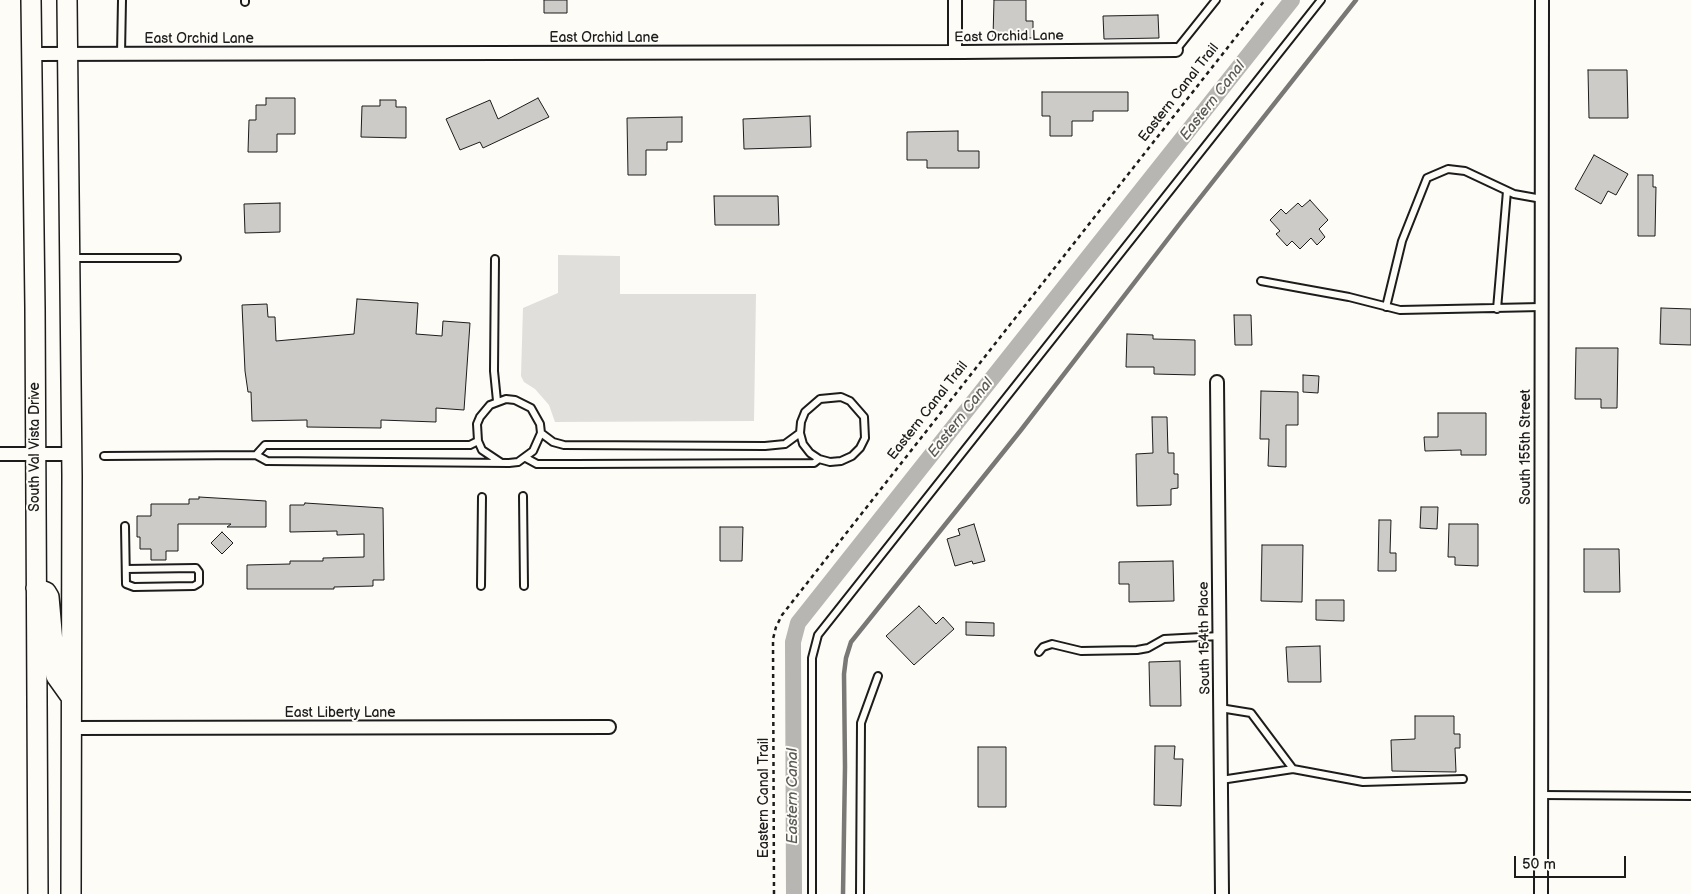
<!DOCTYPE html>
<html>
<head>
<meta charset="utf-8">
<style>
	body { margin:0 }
	#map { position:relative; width:1691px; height:894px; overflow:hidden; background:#fdfcf7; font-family:"Balsamiq Sans",sans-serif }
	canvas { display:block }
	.scale { position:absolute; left:1514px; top:856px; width:112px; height:22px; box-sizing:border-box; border:2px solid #1c1c1c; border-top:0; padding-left:6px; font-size:15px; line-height:18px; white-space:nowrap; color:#1c1c1c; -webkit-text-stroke:4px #fdfcf7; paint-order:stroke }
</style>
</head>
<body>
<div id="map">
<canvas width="1691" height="894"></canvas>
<div class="scale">50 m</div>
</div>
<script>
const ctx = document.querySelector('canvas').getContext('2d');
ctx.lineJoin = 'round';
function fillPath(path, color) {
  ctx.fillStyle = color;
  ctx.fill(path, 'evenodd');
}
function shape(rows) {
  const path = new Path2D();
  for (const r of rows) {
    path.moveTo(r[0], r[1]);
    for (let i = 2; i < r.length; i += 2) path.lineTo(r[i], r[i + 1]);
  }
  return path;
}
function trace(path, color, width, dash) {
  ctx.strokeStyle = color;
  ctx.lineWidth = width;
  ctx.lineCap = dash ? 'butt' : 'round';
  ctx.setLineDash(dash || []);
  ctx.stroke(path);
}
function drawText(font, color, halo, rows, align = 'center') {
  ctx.font = font + ' "Balsamiq Sans",sans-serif';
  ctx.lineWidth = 4;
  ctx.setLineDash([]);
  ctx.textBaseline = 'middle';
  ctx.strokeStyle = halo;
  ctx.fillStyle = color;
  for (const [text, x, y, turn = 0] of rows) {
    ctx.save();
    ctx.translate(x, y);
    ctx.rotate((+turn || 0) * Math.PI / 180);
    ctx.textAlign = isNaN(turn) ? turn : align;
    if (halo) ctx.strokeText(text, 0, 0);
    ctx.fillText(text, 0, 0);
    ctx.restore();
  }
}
fillPath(shape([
	[558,255,620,256,620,294,756,294,754,421,555,422,549,405,535,389,524,382,521,376,523,308,558,293]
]), '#e0dfdb');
trace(shape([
	[843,894,845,767,844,674,846,658,851,642,1021,430,1181,222,1356,0]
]), '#797876', 4.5);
trace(shape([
	[794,894,793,642,798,623,1292,0]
]), '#b7b6b2', 16);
const building = shape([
	[544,0,567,0,567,13,544,13,544,0],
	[994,0,1026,0,1026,21,1033,21,1033,38,993,37,994,0],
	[1158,15,1159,38,1104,39,1103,16,1158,15],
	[1588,70,1627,70,1628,118,1589,118,1588,70],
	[1042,92,1128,92,1128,111,1093,111,1093,121,1072,121,1072,136,1050,136,1050,116,1042,116,1042,92],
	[266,98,295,98,295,134,277,134,277,152,248,152,249,120,256,120,256,105,266,105,266,98],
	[538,98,549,117,483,148,480,142,460,150,446,119,490,100,498,119,538,98],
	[380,100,396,100,396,107,406,107,406,138,361,137,362,106,380,106,380,100],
	[810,116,811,147,744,149,743,119,810,116],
	[682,117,682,142,667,142,667,150,646,150,646,175,628,175,627,118,682,117],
	[958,131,958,151,979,151,979,168,927,168,927,160,907,160,907,132,958,131],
	[1594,155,1628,174,1616,195,1608,191,1601,204,1575,189,1594,155],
	[1638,175,1653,175,1653,187,1656,187,1655,236,1638,236,1638,175],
	[714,196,778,196,779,225,715,225,714,196],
	[1310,200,1328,220,1319,229,1325,237,1317,245,1311,238,1300,249,1292,241,1287,246,1276,234,1280,231,1270,220,1281,209,1286,214,1298,203,1302,207,1310,200],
	[280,203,280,232,245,233,244,204,280,203],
	[357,299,418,303,416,334,442,336,443,321,470,323,464,410,436,408,436,422,381,420,381,428,307,427,307,420,252,421,251,392,248,392,245,371,242,305,267,304,268,317,275,317,276,341,354,334,357,299],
	[1661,308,1691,309,1691,345,1660,344,1661,308],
	[1234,315,1251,315,1252,345,1235,345,1234,315],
	[1127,334,1153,335,1153,339,1195,340,1195,375,1154,374,1154,367,1126,367,1127,334],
	[1576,348,1618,348,1617,408,1601,408,1601,399,1575,399,1576,348],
	[1303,375,1319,376,1318,393,1303,392,1303,375],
	[1261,391,1298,392,1298,425,1286,425,1286,467,1268,466,1269,439,1260,439,1261,391],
	[1438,413,1486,413,1486,455,1461,455,1461,450,1425,451,1424,437,1438,437,1438,413],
	[1152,417,1167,417,1168,453,1174,453,1174,474,1178,474,1178,488,1171,489,1171,505,1137,506,1136,454,1153,453,1152,417],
	[199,497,266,501,266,527,227,527,231,524,178,524,178,551,166,551,166,560,151,560,151,549,140,549,140,537,137,537,137,516,151,516,151,504,189,504,189,499,199,499,199,497],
	[305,503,383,508,384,580,373,580,373,586,334,587,334,589,247,589,247,565,290,564,290,561,323,561,323,558,364,557,364,534,337,535,337,531,290,532,290,505,304,505,305,503],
	[1421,507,1438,507,1437,529,1420,528,1421,507],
	[1379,520,1391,520,1390,553,1396,553,1396,571,1378,571,1379,520],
	[974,524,985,561,973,564,972,561,955,566,947,539,960,535,958,529,974,524],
	[1449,524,1478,524,1478,566,1455,565,1455,557,1448,557,1449,524],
	[720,527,743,527,742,561,720,561,720,527],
	[222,532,233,543,222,554,211,543,222,532],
	[1262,545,1303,545,1302,602,1261,601,1262,545],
	[1584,549,1619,549,1620,592,1584,592,1584,549],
	[1173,561,1174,601,1129,602,1129,584,1119,584,1119,562,1173,561],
	[1316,600,1344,600,1344,621,1316,620,1316,600],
	[919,606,936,624,943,617,954,629,914,665,886,636,919,606],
	[966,622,994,623,994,636,966,635,966,622],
	[1320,646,1321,682,1288,682,1286,647,1320,646],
	[1180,661,1181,706,1150,706,1149,662,1180,661],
	[1415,716,1454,716,1454,734,1460,734,1460,748,1455,748,1456,772,1392,771,1391,740,1415,739,1415,716],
	[1155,746,1175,746,1174,759,1183,759,1181,806,1154,805,1155,746],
	[978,747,1006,747,1006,807,978,807,978,747]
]);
fillPath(building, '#cccbc8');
trace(building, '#1c1c1c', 1);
const service = shape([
	[245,0,245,2],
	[1176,50,1216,0],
	[121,54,122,0],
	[71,258,177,258],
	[495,259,494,371,497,401],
	[1261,281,1349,297,1400,310,1541,307],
	[1386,307,1402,241,1427,178,1448,169,1465,171,1514,194,1542,199],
	[1497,309,1507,191],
	[541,433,553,442,564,445,765,446,785,444,800,433],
	[478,441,470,445,265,445,256,455,267,461,509,463,518,462,533,451,541,433,540,424,531,408,515,400,506,399,490,405,480,417,477,424,478,441,482,450,500,462],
	[104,456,256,455],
	[526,458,537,464,576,464,814,463,819,459,830,462,841,461,852,456,860,448,865,438,864,417,850,401,841,397,820,399,805,412,801,422,800,433,803,444,810,453,819,459],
	[523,496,524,586],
	[125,526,126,584,134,587,194,586,199,583,199,572,196,568,126,569],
	[481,586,482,497],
	[1039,652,1043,647,1052,644,1081,651,1137,650,1148,648,1164,639,1220,636],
	[1220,708,1251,713,1293,769],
	[1221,780,1293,769,1363,782,1463,779],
	[1541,795,1691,796],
	[812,894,812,658,818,635,1321,0],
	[860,894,861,723,878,676]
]);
const minor = shape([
	[955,52,955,0],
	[31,54,962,52,1176,50],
	[1217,382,1222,894],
	[0,454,71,454],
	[71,728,609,727],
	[1541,894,1542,0]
]);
const secondary = shape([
	[31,0,35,308,38,894],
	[67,0,72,475,71,894],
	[36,588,46,592,49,597,56,676,71,697]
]);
trace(service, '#1c1c1c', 10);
trace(minor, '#1c1c1c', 16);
trace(secondary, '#1c1c1c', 22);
trace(shape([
	[774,894,773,639,776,627,782,615,1265,0]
]), '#1c1c1c', 2.5, [4, 4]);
trace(service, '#fdfcf7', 6);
trace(minor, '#fdfcf7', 12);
trace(secondary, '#fdfcf7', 19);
drawText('14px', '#1c1c1c', '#fdfcf7', [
	["East Orchid Lane",1009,37,-1],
	["East Orchid Lane",604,38],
	["East Orchid Lane",199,39],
	["Eastern Canal Trail",1179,93,-52],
	["Eastern Canal Trail",928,411,-52],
	["South Val Vista Drive",35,447,-90],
	["South 155th Street",1526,447,-90],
	["South 154th Place",1205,638,-91],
	["East Liberty Lane",340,713],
	["Eastern Canal Trail",764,798,-90]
]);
drawText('italic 15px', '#5a5a58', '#fdfcf7', [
	["Eastern Canal",1213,101,-52],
	["Eastern Canal",961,418,-52],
	["Eastern Canal",793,796,-90]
]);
</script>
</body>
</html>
